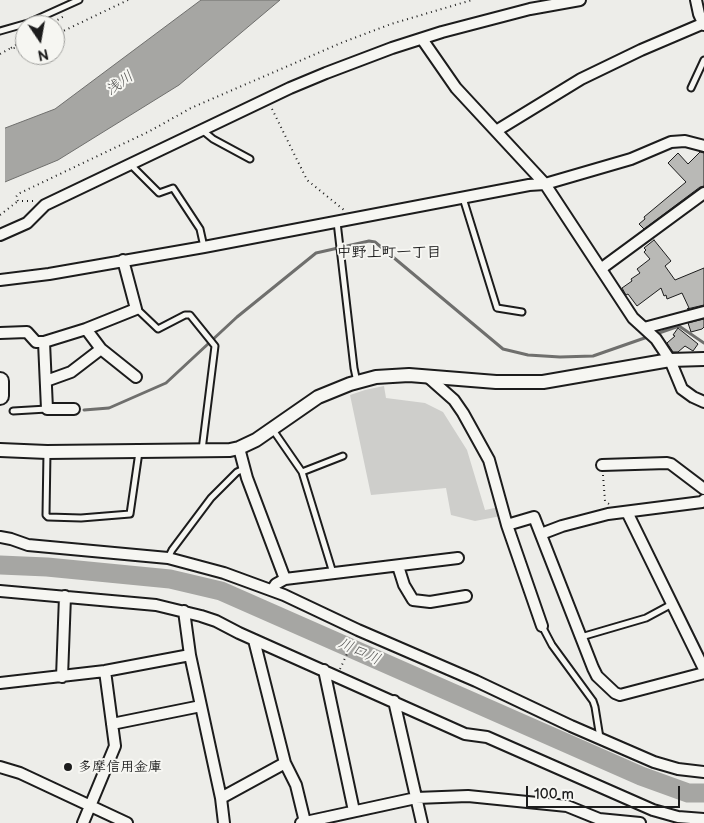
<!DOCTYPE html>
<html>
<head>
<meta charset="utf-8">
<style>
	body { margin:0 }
	#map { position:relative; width:704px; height:823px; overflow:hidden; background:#edede9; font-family:"Balsamiq Sans",sans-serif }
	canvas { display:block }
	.north { position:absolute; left:15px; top:15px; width:50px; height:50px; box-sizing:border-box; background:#f6f6f2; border:1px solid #9f9f9c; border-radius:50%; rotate:168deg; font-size:14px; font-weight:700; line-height:20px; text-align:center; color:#1c1c1c }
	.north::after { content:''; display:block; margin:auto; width:18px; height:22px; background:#1c1c1c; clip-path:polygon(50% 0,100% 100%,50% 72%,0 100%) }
	.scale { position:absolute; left:526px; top:786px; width:154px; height:22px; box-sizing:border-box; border:2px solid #1c1c1c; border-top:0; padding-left:6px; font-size:15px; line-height:18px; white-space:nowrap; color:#1c1c1c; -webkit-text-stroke:4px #f6f6f2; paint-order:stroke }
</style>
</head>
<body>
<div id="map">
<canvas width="704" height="823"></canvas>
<div class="north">N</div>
<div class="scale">100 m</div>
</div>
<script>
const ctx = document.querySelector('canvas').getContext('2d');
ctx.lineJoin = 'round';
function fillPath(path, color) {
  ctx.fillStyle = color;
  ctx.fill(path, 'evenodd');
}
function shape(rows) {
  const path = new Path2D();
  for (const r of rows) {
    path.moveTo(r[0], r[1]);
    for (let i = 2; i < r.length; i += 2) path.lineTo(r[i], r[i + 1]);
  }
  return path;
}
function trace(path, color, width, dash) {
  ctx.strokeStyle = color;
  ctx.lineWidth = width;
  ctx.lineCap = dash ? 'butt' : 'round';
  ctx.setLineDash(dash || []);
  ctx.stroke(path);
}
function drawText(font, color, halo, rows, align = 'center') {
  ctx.font = font + ' "Balsamiq Sans","Klee One",sans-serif';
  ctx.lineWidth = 4;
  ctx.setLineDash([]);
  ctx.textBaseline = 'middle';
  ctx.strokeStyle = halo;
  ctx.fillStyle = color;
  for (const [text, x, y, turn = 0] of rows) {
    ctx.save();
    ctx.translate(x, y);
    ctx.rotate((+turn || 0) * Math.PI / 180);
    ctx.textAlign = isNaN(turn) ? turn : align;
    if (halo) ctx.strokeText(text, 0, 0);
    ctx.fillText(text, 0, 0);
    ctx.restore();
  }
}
fillPath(shape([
	[384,386,386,398,425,403,443,412,467,450,485,510,499,507,501,516,475,521,451,515,446,488,371,495,350,395,365,390]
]), '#cececb');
const water = shape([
	[201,0,280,0,179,85,58,160,0,184,0,130,55,109,201,0]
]);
fillPath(water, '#a6a6a3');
trace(water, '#6f6f6d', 1);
fillPath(shape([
	[5,126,5,185,0,187,0,128]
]), '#edede9');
trace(shape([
	[84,410,109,408,166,383,237,317,316,253,369,241,375,242,503,349,528,355,560,357,593,356,679,326,704,343]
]), '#6f6f6d', 3);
trace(shape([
	[0,565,47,567,170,579,221,591,641,776,688,793,704,793]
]), '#a6a6a3', 19);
const building = shape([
	[700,152,704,153,704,186,700,187,644,229,639,224,645,219,644,217,686,182,668,163,678,153,688,164,700,152],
	[654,240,671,261,665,266,675,280,704,268,704,305,687,309,689,308,682,293,667,299,666,295,664,296,661,288,637,306,628,294,626,295,622,288,632,281,631,279,640,273,637,269,650,259,644,252,646,250,644,248,654,240],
	[704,319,704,327,702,329,691,332,688,323,704,319],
	[678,328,698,344,693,351,685,346,678,352,673,352,667,343,675,336,673,335,678,328]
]);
fillPath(building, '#b9b9b6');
trace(building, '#1c1c1c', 1);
const service = shape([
	[0,31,28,23,79,0],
	[691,88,704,60],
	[202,130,213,139,250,159],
	[131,165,159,193,173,188,200,229,204,247],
	[463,198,497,308,522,312],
	[337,222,354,368,357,382],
	[137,309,158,329,185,315,190,315,215,346,202,450],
	[13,411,47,409],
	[273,430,302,472,333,573],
	[47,452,46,515,48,517,81,518,130,514,139,452],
	[302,472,343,456],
	[168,558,172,550,211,498,237,472,244,469],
	[542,626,552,645,593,701,595,707,600,738],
	[581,637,646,618,672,604]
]);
const minor = shape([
	[696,0,699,14,704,25],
	[422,39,456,88,545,184,633,318,656,339,670,360,682,389,693,397,704,402],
	[496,131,581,79,641,50,702,24],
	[0,235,27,223,45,205,290,88,326,73,392,48,442,32,530,9,580,0],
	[602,268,704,193],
	[0,280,49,274,204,247,529,185,545,184,631,159,671,142,685,141,704,146],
	[644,328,704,312],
	[86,329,101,349,136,377],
	[0,333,27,332,36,342,44,342,86,329,136,309,123,260],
	[44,342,47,409,74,409],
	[428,377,454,400,463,413,489,460,507,525,542,626],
	[46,381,71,372,101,349],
	[239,448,247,478,285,579],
	[602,465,667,463,671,464,704,489],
	[627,512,704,669],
	[507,525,534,517,593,668,597,676,615,693,620,695,704,673],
	[541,534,562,526,608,514,702,502,704,500],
	[0,537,11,539,28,545,168,558,224,573,284,595,358,630,476,681,571,726,654,762,678,769,704,772],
	[398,566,404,585,413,600,430,602,466,596],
	[272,590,276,584,285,579,458,558],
	[0,591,156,605,201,616,216,621,239,633,465,734,487,737,653,810,678,817,704,819],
	[254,640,285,763,296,785,305,822],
	[190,655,221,798,224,823],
	[324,670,354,811],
	[62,677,65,596],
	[0,683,105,671,190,655,184,611],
	[394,701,422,823],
	[112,724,201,706],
	[0,767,20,773,127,823],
	[221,798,285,763],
	[83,823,115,746,105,671],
	[301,823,416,798,468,796,567,806,599,819,640,823]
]);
const tertiary = shape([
	[0,450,47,452,230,450,239,448,256,440,318,397,350,384,376,377,409,375,496,382,543,382,670,360,704,359]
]);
const trunk = shape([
	[0,381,0,396]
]);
trace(service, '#1c1c1c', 9);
trace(minor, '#1c1c1c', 14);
trace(tertiary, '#1c1c1c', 16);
trace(trunk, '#1c1c1c', 20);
trace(shape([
	[49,25,64,16],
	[55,35,128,0],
	[11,48,25,39],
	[0,54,9,49,25,46],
	[272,109,307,180,344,210],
	[33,201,18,201,16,197,18,194,150,131,191,108,341,43,391,24,472,0],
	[0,215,18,201],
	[603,475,605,501,609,504],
	[340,669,354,639]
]), '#1c1c1c', 2, [1, 4]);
trace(service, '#f6f6f2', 5);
trace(minor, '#f6f6f2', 10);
trace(tertiary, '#f6f6f2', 12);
trace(trunk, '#f6f6f2', 16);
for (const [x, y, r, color] of [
	[68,767,5,"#1c1c1c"]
]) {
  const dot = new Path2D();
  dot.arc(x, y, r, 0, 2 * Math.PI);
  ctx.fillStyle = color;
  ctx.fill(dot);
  trace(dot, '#f6f6f2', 2);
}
drawText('bold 14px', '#1c1c1c', '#f6f6f2', [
	["多摩信用金庫",78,767]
], 'left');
drawText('italic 15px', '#535352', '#f6f6f2', [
	["浅川",120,84,-36],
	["川口川",359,652,24]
]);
drawText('bold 15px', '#1c1c1c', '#f6f6f2', [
	["中野上町一丁目",389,253]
]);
</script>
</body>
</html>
